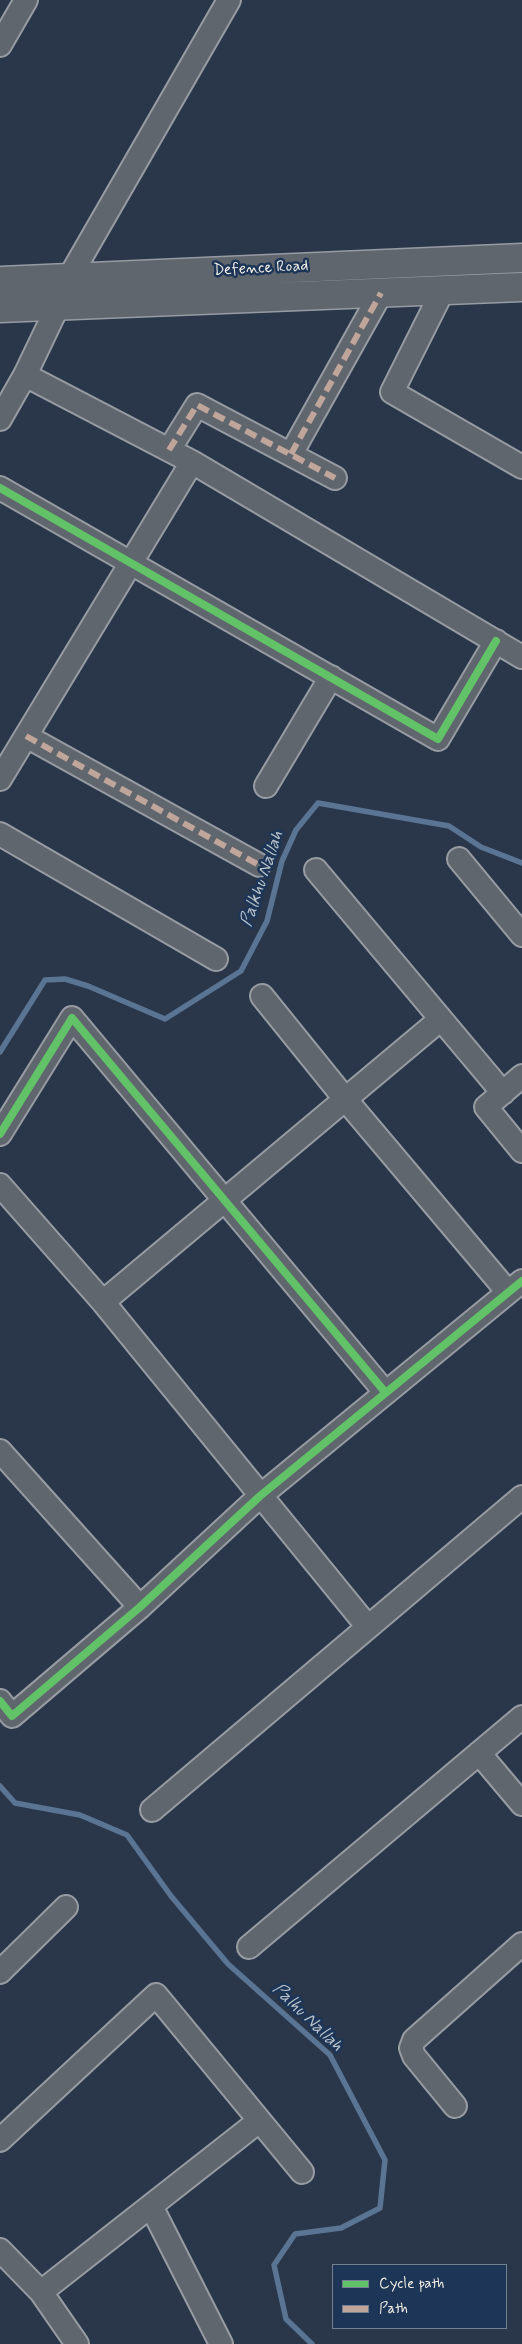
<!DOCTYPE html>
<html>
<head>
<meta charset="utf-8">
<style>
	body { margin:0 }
	#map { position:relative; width:522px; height:2344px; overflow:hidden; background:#2a374a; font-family:Mynerve,sans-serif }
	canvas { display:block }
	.legend { position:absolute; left:332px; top:2264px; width:175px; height:65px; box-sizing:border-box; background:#1d3557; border:1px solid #738091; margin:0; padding:6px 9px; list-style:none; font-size:15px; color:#f4f1e8 }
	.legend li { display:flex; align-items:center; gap:10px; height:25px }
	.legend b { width:25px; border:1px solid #738091 }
</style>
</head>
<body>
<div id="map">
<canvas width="522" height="2344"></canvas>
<ul class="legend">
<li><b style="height:6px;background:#61c268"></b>Cycle path</li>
<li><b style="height:6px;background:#c0a59a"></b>Path</li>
</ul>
</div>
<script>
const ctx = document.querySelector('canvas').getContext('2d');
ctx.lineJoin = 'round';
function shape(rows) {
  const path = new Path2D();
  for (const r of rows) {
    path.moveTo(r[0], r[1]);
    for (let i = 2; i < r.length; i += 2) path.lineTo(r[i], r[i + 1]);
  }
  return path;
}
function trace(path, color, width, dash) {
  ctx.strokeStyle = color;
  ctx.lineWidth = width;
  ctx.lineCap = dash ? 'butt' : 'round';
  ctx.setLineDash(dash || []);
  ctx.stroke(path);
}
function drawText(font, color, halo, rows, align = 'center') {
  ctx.font = font + ' Mynerve,sans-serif';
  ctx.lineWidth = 5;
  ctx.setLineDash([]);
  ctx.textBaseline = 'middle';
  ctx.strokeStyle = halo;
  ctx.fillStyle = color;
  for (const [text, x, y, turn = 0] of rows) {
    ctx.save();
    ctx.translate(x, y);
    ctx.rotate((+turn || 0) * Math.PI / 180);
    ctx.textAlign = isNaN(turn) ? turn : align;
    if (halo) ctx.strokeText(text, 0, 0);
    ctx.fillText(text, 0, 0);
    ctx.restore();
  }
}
trace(shape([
	[0,1052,45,980,65,979,88,986,165,1019,241,971,267,921,282,861,296,830,318,803,449,826,481,847,522,863],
	[0,1786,15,1803,80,1815,127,1835,171,1896,228,1964,330,2055,385,2160,380,2208,341,2228,295,2234,274,2265,286,2319,312,2344]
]), '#5a7494', 5.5);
const minor = shape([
	[0,45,26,0],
	[69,278,229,0],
	[443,290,392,392,522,467],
	[25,375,192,462,522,657],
	[0,419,25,375,58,306],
	[169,450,197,405,335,478],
	[291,454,381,293],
	[0,488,438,739,496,641],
	[26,736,259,865],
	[0,779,192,462],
	[266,786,331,677],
	[0,834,216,959],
	[459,859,522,935],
	[316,870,503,1093],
	[262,996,346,1100,508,1292],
	[522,1076,486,1107,522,1151],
	[0,1134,72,1018,385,1392],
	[0,1185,103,1302,368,1627],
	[103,1302,441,1019],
	[0,1451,140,1607],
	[0,1701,12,1716,140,1607,260,1496,522,1281],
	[479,1753,522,1804],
	[152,1810,522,1497],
	[249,1947,522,1717],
	[0,1972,66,1907],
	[455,2106,414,2056,411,2048,414,2040,522,1944],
	[0,2140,156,1995,302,2172],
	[151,2206,221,2344],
	[0,2250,41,2292,77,2344],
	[41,2292,259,2121]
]);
const major = shape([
	[0,281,522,258],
	[0,308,522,287]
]);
trace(minor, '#979ca3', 26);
trace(major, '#979ca3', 31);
trace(minor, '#60666e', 22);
trace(major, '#60666e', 28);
trace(shape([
	[169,450,197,405,335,478],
	[291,454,381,293],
	[26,736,259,865]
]), '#c0a59a', 6, [12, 6]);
trace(shape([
	[0,488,438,739,496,641],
	[0,1134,72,1018,385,1392],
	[0,1701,12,1716,140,1607,260,1496,522,1281]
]), '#61c268', 8);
drawText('16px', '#f4f1e8', '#1d3557', [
	["Defence Road",261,269,-3]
]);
drawText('italic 18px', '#b8c1c9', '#1d3557', [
	["Palkhu Nallah",263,879,-71],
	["Palhu Nallah",307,2018,44]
]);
</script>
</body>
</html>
